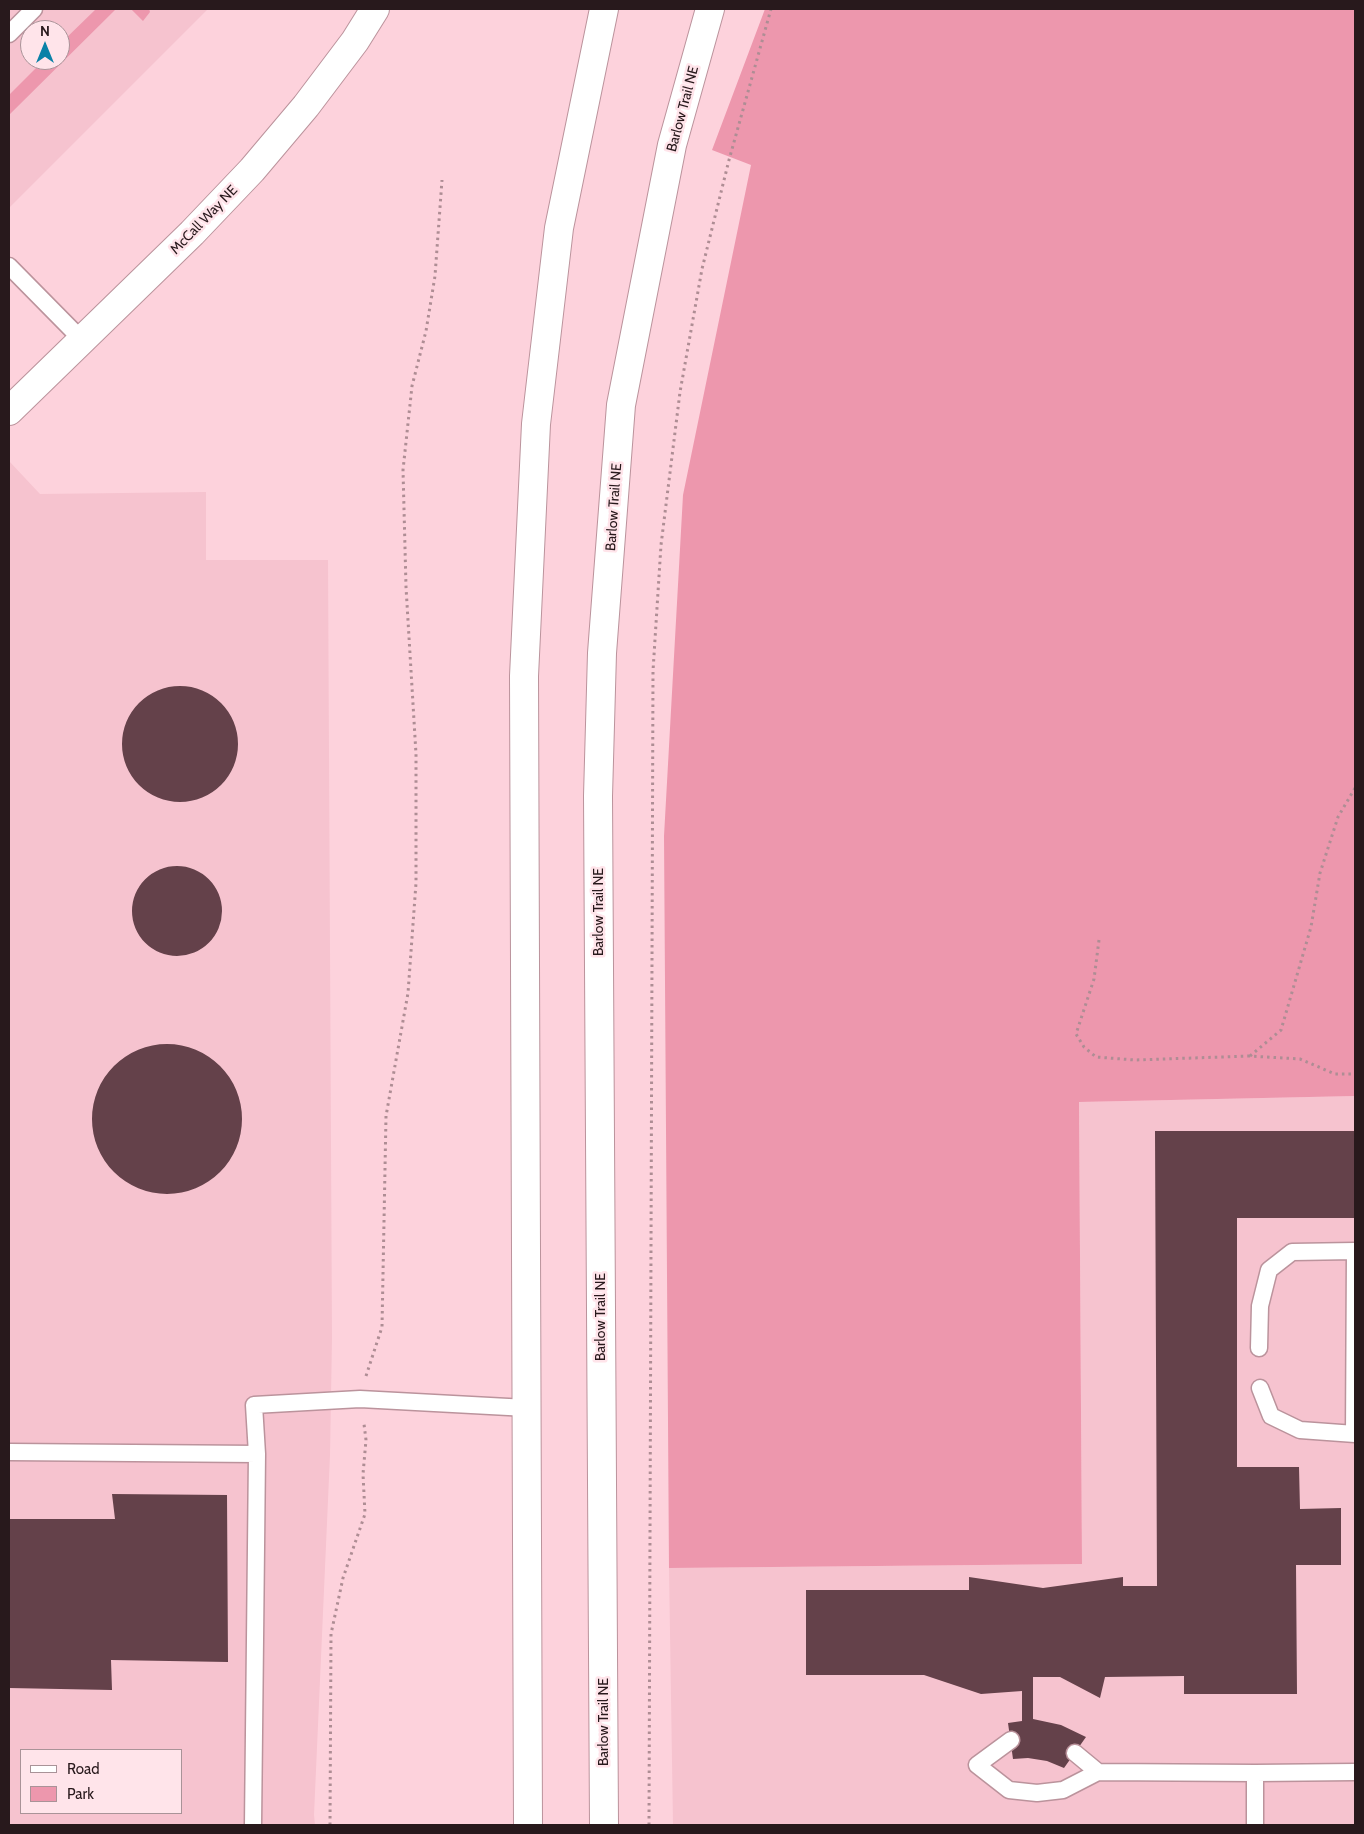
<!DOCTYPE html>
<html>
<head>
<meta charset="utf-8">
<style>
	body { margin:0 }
	#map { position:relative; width:1364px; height:1834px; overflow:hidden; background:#fdd2dc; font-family:Cabin,sans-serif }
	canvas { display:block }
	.frame { position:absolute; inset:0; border:10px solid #28191c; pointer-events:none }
	.legend { position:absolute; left:20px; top:1749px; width:162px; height:65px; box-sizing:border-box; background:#ffe4ea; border:1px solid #a99398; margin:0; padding:6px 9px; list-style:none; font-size:15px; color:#28191c }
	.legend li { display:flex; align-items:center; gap:10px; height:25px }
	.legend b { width:25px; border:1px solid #a99398 }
	.north { position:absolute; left:20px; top:20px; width:50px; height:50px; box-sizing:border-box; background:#ffe4ea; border:1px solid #a99398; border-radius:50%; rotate:0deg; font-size:14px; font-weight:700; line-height:20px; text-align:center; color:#28191c }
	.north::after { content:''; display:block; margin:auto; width:18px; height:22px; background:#0a81a7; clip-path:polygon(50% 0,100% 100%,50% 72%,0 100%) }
</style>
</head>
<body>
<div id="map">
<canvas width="1364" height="1834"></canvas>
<div class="frame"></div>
<ul class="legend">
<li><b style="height:6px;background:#fff"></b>Road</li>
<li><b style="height:14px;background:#ed97ad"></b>Park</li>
</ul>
<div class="north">N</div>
</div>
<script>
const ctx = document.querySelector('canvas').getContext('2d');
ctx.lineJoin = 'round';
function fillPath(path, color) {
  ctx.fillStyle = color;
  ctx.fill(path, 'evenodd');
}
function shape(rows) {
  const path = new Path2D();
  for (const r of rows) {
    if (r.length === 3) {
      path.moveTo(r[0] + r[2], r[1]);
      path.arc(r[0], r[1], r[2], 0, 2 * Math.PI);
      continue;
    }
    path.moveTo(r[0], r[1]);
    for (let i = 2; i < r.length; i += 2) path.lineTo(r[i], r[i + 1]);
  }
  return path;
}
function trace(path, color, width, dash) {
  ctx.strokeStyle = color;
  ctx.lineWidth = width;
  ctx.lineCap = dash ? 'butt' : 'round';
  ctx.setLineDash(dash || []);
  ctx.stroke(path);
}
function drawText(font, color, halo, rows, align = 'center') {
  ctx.font = font + ' Cabin,sans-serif';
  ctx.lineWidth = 5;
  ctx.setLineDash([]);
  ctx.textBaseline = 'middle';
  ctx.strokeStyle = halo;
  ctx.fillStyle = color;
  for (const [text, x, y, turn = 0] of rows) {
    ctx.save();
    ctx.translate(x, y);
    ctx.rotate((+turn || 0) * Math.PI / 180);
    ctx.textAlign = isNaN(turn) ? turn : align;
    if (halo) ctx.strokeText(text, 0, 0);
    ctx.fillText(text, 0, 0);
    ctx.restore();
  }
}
fillPath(shape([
	[9,9,208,9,9,208],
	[30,30,60,30,60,60,30,60],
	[9,461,40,494,206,492,206,560,328,560,332,1338,330,1455,314,1815,315,1825,9,1825],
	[21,1750,181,1750,181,1813,21,1813],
	[1355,1096,1355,1825,673,1825,669,1568,1082,1564,1079,1102]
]), '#f6c3cf');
fillPath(shape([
	[96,9,116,9,9,115,9,95,44,60,60,60,60,44],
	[131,9,149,9,150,12,143,21],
	[765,9,1355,9,1355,1096,1079,1102,1082,1564,669,1568,664,836,683,495,751,165,712,150]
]), '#ed97ad');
fillPath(shape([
	[180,744,58],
	[177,911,45],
	[167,1119,75],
	[1155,1131,1355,1131,1355,1218,1237,1218,1237,1467,1299,1467,1300,1509,1341,1508,1341,1565,1296,1565,1297,1694,1184,1694,1184,1676,1105,1677,1100,1698,1060,1677,1033,1677,1033,1719,1061,1725,1086,1737,1064,1768,1047,1761,1028,1758,1013,1759,1008,1723,1022,1721,1022,1691,981,1694,924,1675,806,1675,806,1590,969,1590,969,1577,1043,1588,1123,1577,1123,1586,1157,1586],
	[112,1494,227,1495,228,1662,111,1660,112,1690,9,1688,9,1519,115,1519]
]), '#64414a');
const service = shape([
	[9,34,34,9],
	[9,266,83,341],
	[1259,1348,1260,1306,1269,1270,1292,1252,1355,1251],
	[1260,1388,1271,1416,1300,1430,1355,1434],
	[1354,1434,1355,1251],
	[9,1452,257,1454,254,1405,360,1399,527,1408],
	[1011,1740,977,1765,1009,1790,1037,1793,1063,1790,1098,1772,1255,1773,1255,1825],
	[1075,1753,1098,1772],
	[1255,1773,1355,1772],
	[253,1825,257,1454]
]);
const tertiary = shape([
	[9,411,192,233,252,170,306,106,355,41,375,9],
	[528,1825,524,676,536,424,559,228,604,9],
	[604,1825,598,796,602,653,621,405,672,145,710,9]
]);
trace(service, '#bb939c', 19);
trace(tertiary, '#bb939c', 30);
trace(shape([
	[1355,788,1338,817,1320,873,1311,927,1281,1030,1250,1056,1300,1059,1335,1074,1355,1074],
	[1099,940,1094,979,1076,1034,1084,1047,1096,1057,1135,1060,1250,1056],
	[366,1376,382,1327,386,1116,408,993,416,883,416,754,406,587,403,470,412,386,426,331,435,276,442,180],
	[330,1825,331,1634,343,1578,365,1514,363,1474,366,1440,364,1424],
	[649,1825,653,671,661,545,680,392,702,269,729,160,771,9]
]), '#ae8d94', 3, [2.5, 4]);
trace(service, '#fff', 16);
trace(tertiary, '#fff', 28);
drawText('14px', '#28191c', '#ffe4ea', [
	["Barlow Trail NE",683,109,-75],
	["McCall Way NE",204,220,-46],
	["Barlow Trail NE",614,507,-86],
	["Barlow Trail NE",599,912,-90],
	["Barlow Trail NE",601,1317,-90],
	["Barlow Trail NE",604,1722,-90]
]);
</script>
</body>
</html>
